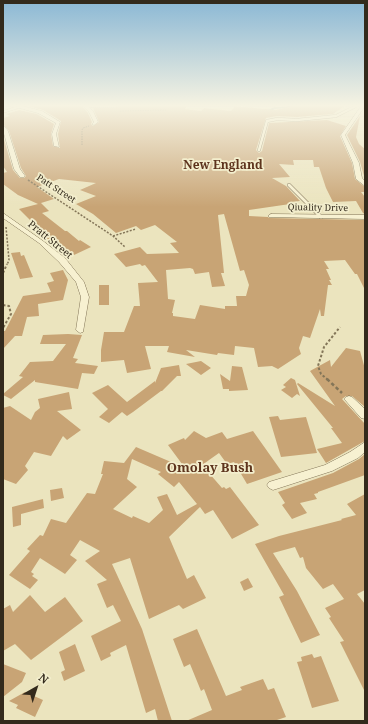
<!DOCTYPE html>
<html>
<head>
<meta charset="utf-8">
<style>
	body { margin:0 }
	#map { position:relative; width:368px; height:724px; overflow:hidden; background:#ebe4be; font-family:"Noto Serif",serif }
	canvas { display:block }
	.frame { position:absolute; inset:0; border:4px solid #332a1c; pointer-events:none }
	.north { position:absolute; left:16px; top:668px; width:40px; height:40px; -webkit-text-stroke:3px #f3eecd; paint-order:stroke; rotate:39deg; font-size:11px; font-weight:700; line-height:16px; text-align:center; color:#332a1c }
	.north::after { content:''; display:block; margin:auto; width:14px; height:18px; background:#332a1c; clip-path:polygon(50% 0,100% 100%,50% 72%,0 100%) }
</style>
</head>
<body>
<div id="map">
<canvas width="368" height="724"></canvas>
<div class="frame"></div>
<div class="north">N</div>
</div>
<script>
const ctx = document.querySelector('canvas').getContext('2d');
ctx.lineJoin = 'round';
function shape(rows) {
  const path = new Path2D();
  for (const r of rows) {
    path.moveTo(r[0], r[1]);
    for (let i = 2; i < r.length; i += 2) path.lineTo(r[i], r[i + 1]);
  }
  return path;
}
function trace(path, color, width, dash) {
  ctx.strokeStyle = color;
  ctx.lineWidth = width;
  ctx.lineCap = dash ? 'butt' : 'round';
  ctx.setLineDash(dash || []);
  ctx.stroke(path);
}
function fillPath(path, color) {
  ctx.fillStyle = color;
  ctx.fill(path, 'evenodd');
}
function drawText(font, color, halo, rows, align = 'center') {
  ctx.font = font + ' "Noto Serif",serif';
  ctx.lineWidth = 3.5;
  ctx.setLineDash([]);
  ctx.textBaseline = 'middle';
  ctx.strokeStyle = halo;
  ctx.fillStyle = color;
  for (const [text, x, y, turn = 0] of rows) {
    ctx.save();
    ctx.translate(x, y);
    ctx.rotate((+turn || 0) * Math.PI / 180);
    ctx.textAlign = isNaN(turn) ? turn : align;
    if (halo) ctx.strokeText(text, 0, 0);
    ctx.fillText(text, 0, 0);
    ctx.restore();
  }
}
trace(shape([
	[268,111,275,108,291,107]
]), '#698a87', 2);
fillPath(shape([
	[28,106,82,106,88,113,92,122,91,124,93,126,99,122,93,108,115,108,118,106,187,106,185,109,201,111,204,108,231,111,235,106,275,110,293,106,345,106,333,114,297,117,277,116,266,118,256,150,259,153,262,151,269,123,327,120,346,126,340,136,352,163,355,179,365,187,365,192,361,192,365,197,365,214,363,213,356,201,333,202,326,188,319,167,314,167,313,160,293,160,294,165,279,164,290,177,272,178,286,186,300,201,289,202,290,204,249,210,249,216,268,217,269,218,365,220,365,290,357,274,355,274,345,260,324,261,329,269,326,269,331,280,329,280,332,285,328,285,324,316,321,316,320,309,310,338,303,336,299,348,301,354,278,369,272,366,258,367,254,348,235,346,234,355,218,353,217,355,186,350,195,357,167,352,169,346,145,346,151,369,127,373,124,360,101,362,101,350,104,332,124,332,134,306,140,306,138,283,158,282,145,265,142,266,140,264,126,267,114,254,140,247,147,254,179,253,170,243,177,242,155,225,141,230,136,226,116,233,93,214,76,204,96,196,80,190,96,183,59,179,37,187,54,199,41,203,49,211,42,213,65,231,67,231,79,241,80,240,91,247,74,255,59,244,56,245,45,237,46,236,19,209,38,204,18,195,3,184,3,173,7,172,3,166,3,136,13,170,20,178,24,178,26,176,21,168,9,131,3,124,3,118,10,116,6,114,19,110,37,114,54,124,51,134,53,146,60,148,58,134,61,121,43,110],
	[224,214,240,271,244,270,249,285,246,296,236,296,237,306,225,306,225,309,200,305,195,319,173,316,173,313,172,313,175,300,168,299,166,270,190,268,193,269,195,274,209,272,212,287,225,286,221,273,224,273,218,215],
	[360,116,356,137,359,144,365,149,365,179,360,162,347,135],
	[20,252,21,256,24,255,33,277,20,279,11,253],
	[63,270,68,280,63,300,38,304,39,316,27,317,22,336,15,336,3,349,3,331,5,331,23,296,51,292,47,283,54,281,50,273],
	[99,285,109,285,109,305,99,305],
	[68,334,82,335,73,358,78,359,75,363,98,366,94,374,82,373,78,389,35,382,35,380,11,399,3,395,3,394,23,377,19,376,30,362,53,361,66,344,40,344,43,335],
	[346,348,360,351,365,369,365,407,352,396,346,396,342,399,365,424,365,441,326,463,317,449,342,443,331,428,333,428,297,384,298,383,335,406,310,371,330,360,331,367],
	[201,361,211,368,201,375,186,364],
	[179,365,181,376,177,376,162,391,161,391,133,412,127,416,122,412,109,423,99,417,108,409,92,393,108,385,127,402,155,381,155,383,161,368],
	[232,366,242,367,248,390,229,391,229,389,223,389,220,374,230,381],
	[291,378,295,380,300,396,297,394,292,398,281,390,286,387,283,385],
	[69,392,72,409,57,411,81,430,67,440,63,436,51,456,34,452,25,466,28,470,16,484,3,479,3,408,10,406,31,420,35,412,40,408,38,399],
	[278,416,280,420,306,417,317,453,281,457,269,417],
	[194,431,206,438,222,432,227,439,253,431,282,472,247,484,234,462,227,464,219,453,202,465,222,488,224,487,226,489,230,487,259,525,232,539,213,510,205,514,200,507,169,537,187,579,194,575,206,598,183,609,179,605,149,619,130,558,112,564,142,629,172,721,158,721,155,709,146,713,126,645,110,653,111,656,101,661,91,636,121,621,113,605,107,608,97,584,107,580,85,561,100,551,80,540,70,555,77,560,65,574,40,558,31,572,34,574,32,576,38,580,30,589,9,575,30,551,27,549,40,535,43,536,51,519,66,523,87,493,95,494,103,474,101,474,104,461,124,463,136,447,185,468,168,445,184,438,185,440],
	[132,459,161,472,158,474,174,487,179,482,197,504,177,515,167,494,157,497,163,510,149,523,133,516,132,518,113,509,137,487,127,479],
	[365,454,365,475,318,492,318,493,314,494,317,499,300,503,307,513,292,519,282,505,285,503,278,492,333,473,359,459],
	[62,488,64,498,51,501,50,490],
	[365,494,365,590,357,594,365,604,365,692,340,642,344,641,329,618,331,617,325,608,344,599,333,584,323,589,306,568,303,557,300,558,295,547,273,553,297,591,320,635,301,643,279,597,284,595,255,544,279,536,342,520,341,519,356,515,347,504],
	[43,499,44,508,21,514,21,525,13,527,12,507],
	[248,578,253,587,244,591,240,582],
	[30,595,45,612,65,597,83,621,31,660,15,644,3,651,3,609,10,605,13,612],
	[197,629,226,696,242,690,240,687,263,679,268,690,274,688,286,717,274,721,186,721,212,710,204,689,201,691,190,664,184,667,173,639],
	[75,644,85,671,64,681,61,672,65,670,59,652],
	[312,654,314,658,321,656,339,701,312,708,297,662,302,661,301,657],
	[3,664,26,673,22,682,3,697],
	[25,692,43,700,35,717,16,708,18,705,9,701]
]), '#c8a475');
const laneFar1 = shape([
	[259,150,267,121,277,119,297,120,336,116,356,106]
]);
const lane = shape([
	[289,185,321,217]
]);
const street = shape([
	[18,106,23,106,42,111,60,122,56,134,59,147,54,146,52,134,56,123,38,113,19,108,3,113,3,111,18,106],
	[83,106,117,106,115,107,89,107,93,111,98,122,94,125,92,124,94,122,89,112,83,106],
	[361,106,365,106,345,135,359,163,362,178,365,181,365,186,356,179,353,163,341,135,361,106],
	[3,125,8,131,20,169,25,176,24,177,20,177,14,169,3,130,3,125],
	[3,213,43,241,65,258,84,282,89,297,83,332,80,333,76,330,81,297,76,282,59,262,39,243,3,218,3,213],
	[271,214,365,215,365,219,269,217,269,215,271,214],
	[349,396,352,397,365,409,365,419,361,418,346,401,344,399,346,397,349,396],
	[365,442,365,452,358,458,332,471,273,490,269,488,267,485,269,482,325,465,350,452,365,442]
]);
trace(laneFar1, '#837558', 3.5);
trace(lane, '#837558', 4);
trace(street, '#837558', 1);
trace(shape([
	[120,111,166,110],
	[82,145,82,130,83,128,89,126]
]), '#837558', 1, [1.5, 1]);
trace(shape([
	[28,180,113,236,125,247],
	[6,227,9,260,7,265],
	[113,236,136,229]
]), '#837558', 1.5, [2, 1.5]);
trace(shape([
	[3,273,7,264],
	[3,305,9,306,11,314,3,328],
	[328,380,321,374,318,366,324,347,340,327]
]), '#837558', 2, [2.5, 2]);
trace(shape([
	[327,379,342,393]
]), '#837558', 2.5, [3.5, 2.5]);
trace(laneFar1, '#f7f1d1', 2.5);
trace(lane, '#f7f1d1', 3);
fillPath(street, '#f7f1d1');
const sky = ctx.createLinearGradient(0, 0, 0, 207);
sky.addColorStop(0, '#8bb8d5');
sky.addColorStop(0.51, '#f6f3e2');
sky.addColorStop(1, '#f6f3e200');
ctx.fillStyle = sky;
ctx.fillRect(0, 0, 368, 207);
drawText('9px', '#332a1c', '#f3eecd', [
	["Patt Street",56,189,33],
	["Qiuality Drive",318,208,1]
]);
drawText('10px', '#332a1c', '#f3eecd', [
	["Pratt Street",50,240,39]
]);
drawText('bold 12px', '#5d341d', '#f3eecd', [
	["New England",223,166]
]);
drawText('bold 13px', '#5d341d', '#f3eecd', [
	["Omolay Bush",210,468]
]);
</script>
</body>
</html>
